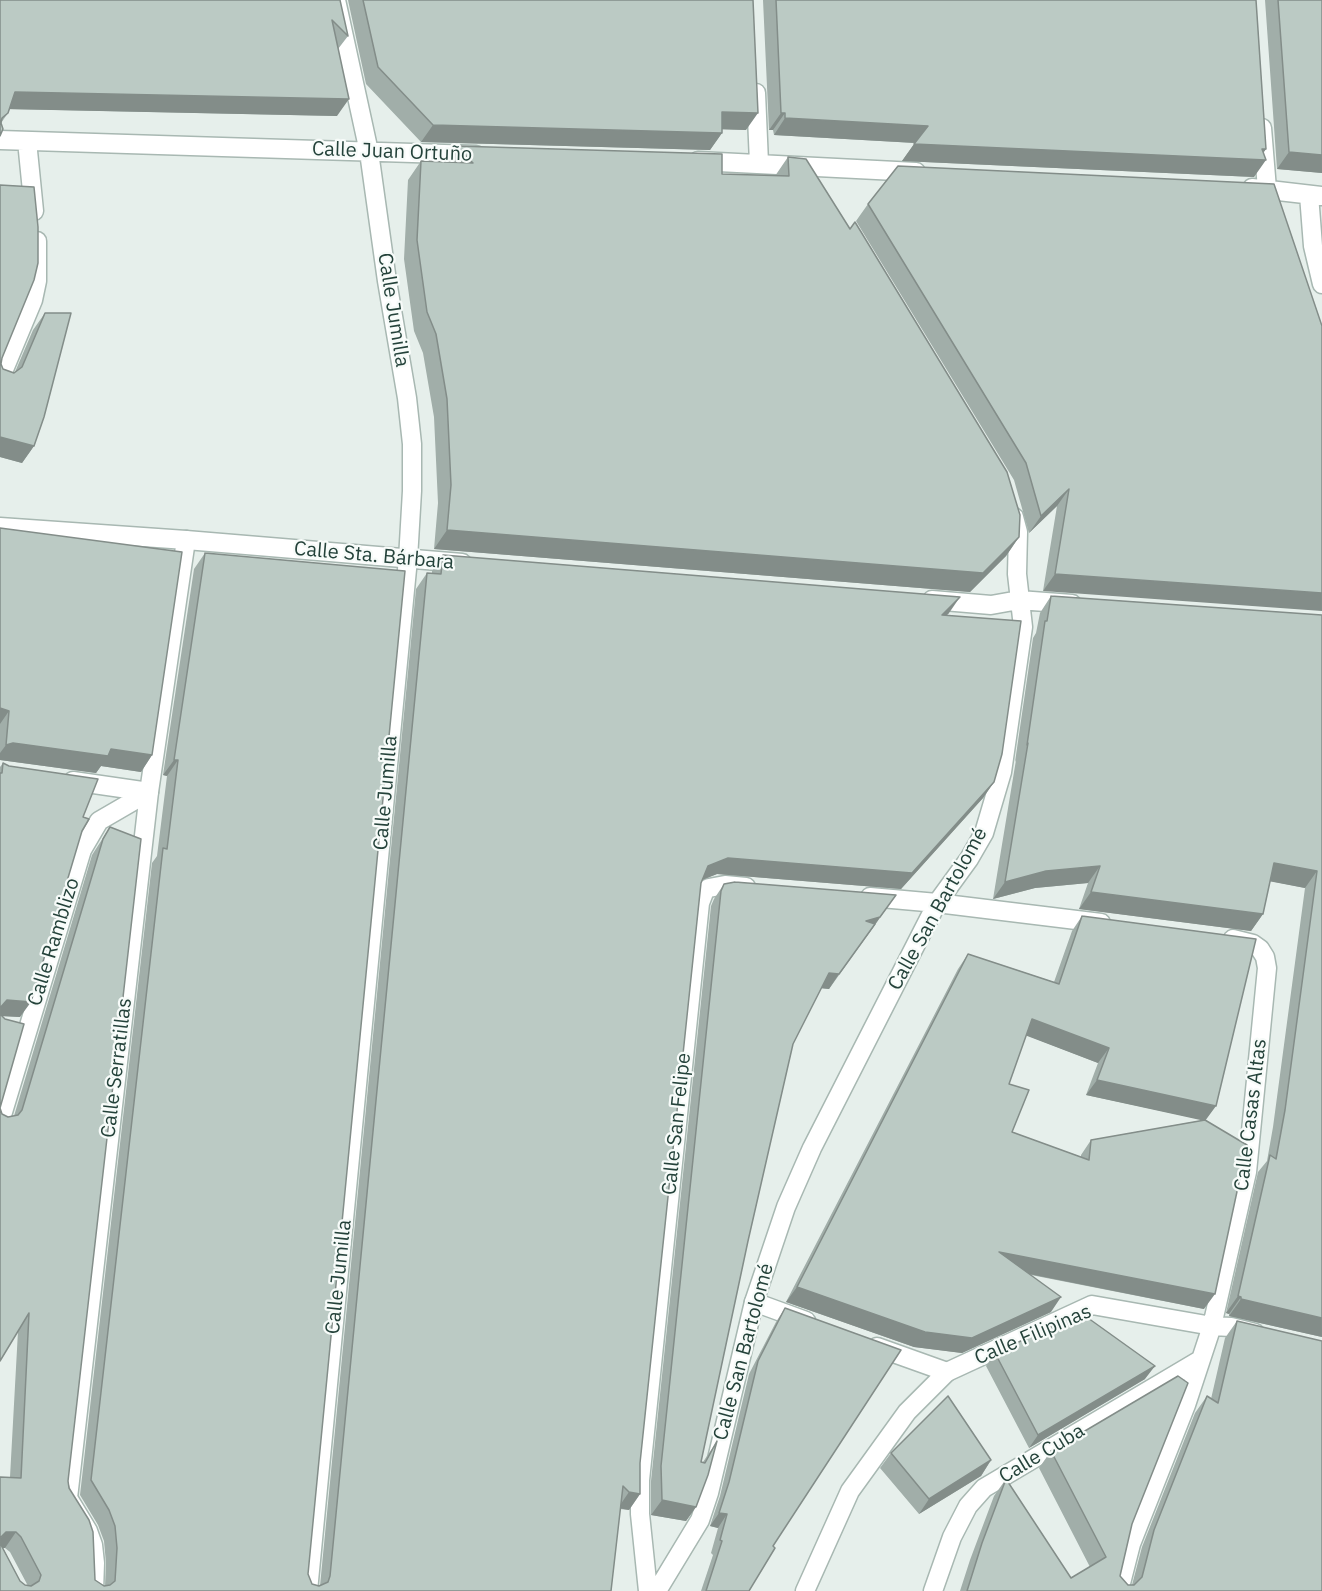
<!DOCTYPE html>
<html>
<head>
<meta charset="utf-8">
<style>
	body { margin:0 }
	canvas { display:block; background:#e6efeb }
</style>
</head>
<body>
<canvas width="1322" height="1591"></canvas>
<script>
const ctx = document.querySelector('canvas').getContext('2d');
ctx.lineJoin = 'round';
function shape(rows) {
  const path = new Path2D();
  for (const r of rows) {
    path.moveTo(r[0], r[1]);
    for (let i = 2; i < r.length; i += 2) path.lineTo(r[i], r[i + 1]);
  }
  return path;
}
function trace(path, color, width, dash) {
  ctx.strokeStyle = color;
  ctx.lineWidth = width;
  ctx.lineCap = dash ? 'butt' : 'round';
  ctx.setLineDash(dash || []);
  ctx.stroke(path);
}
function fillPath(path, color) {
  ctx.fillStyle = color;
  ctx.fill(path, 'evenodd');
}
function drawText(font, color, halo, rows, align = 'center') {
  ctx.font = font + ' "IBM Plex Sans",sans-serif';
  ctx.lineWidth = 4.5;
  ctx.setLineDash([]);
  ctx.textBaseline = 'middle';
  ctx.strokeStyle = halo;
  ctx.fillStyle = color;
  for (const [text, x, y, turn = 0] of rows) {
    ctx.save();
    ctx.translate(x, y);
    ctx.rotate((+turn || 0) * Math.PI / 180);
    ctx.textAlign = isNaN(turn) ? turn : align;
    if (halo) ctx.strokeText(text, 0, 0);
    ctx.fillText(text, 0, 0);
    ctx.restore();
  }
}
const service = shape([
	[149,792,186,540],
	[754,1302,806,1321],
	[805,1591,850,1491,907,1412,947,1372,877,1347]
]);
const minor = shape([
	[756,93,759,163],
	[1262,128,1267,189],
	[0,140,476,155],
	[27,141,34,211],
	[698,161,916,172],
	[1252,188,1322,196],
	[1309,195,1313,246,1322,284],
	[0,379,33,300,37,281,37,241],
	[0,527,186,540,462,563],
	[932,600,991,605,1019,600,1072,604],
	[73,781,149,792],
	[870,897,937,903,1101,923],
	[0,1122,82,850,99,821,149,792],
	[947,1372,1092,1305,1212,1326,1231,1327,1255,1333],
	[94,1591,95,1563,93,1545,88,1531,68,1498,149,792],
	[308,1591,408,559,412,491,412,444,407,398,387,281,369,152,336,0],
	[648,1591,640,1514,640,1480,700,903,705,890,709,888,725,885,746,887],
	[657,1591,700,1520,709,1493,754,1302,786,1207,812,1148,937,903,969,859,984,833,1002,772,1023,627,1017,574,1018,532,1014,517],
	[933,1591,952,1537,968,1506,984,1488,1200,1360],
	[1119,1591,1131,1544,1186,1405,1212,1326,1247,1172,1267,968,1265,957,1260,949,1253,944,1233,939]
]);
trace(service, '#a8b8b2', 21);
trace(minor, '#a8b8b2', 21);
trace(service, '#fff', 18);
trace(minor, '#fff', 18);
fillPath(shape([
	[0,0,340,0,348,36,338,49,337,116,9,109,8,113,1,123],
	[348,0,753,0,746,130,722,129,722,133,710,150,421,142,366,84],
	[763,0,1256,0,1266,149,1263,153,1254,177,902,161,915,143,774,135,773,130,769,130],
	[1265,0,1322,0,1322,173,1277,169],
	[456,146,722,174,775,176,788,157,1019,537,1006,556,970,592,434,549,438,503,434,417,423,353,414,331,404,259,408,180,421,161,445,162],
	[0,185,1,364,3,369,14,373,15,372,33,330,45,313,34,446,22,463,0,457],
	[868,204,1322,326,1043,591,1057,506,1029,533,1014,480,856,221],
	[0,528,152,755,141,772,101,766,96,773,0,760],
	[205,553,308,1574,312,1584,319,1586,320,1586,416,589,427,573,432,573,432,571,443,555,949,613,947,615,994,782,983,798,901,889,717,874,702,880,701,883,640,1463,640,1494,629,1510,620,1509,611,1591,0,1591,0,1477,10,1477,18,1331,2,1114,8,1117,14,1116,92,855,110,827,68,1481,95,1580,105,1586,106,1563,104,1541,98,1525,80,1495,152,863,157,856,167,776,163,775,194,569],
	[3,1548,5,1548,10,1552,28,1586,25,1585,20,1581],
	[1051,596,1322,615,1322,1337,1229,1316,1229,1314,1226,1313,1258,1172,1267,1161,1273,1127,1305,888,1270,881,1263,914,1251,931,1079,909,1088,883,1035,888,993,899,1016,760,1015,762,1033,638,1036,633,1040,613],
	[3,763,83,817,82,831,20,1017,2,1016,0,1108,0,767],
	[724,884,870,932,829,989,821,988,793,1044,748,1241,701,1462,703,1462,717,1441,696,1507,686,1521,651,1515,651,1481,711,906,714,899],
	[1082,916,1205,1121,1204,1309,1031,1275,1051,1312,962,1353,914,1347,786,1302,958,969,968,954,1054,982,1072,931],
	[1026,1035,1098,1063,1086,1095,1204,1120,1091,1140,1081,1155,1081,1157,1012,1132,1009,1084],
	[785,1308,773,1546,749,1591,701,1591,713,1555,711,1553,718,1528,710,1526,720,1496,749,1374,776,1322],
	[1237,1321,1322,1591,960,1591,970,1560,994,1496,1006,1479,1071,1578,1090,1567,1039,1468,1051,1451,1132,1524,1120,1576,1128,1585,1132,1585,1142,1547,1195,1413,1207,1396,1211,1399,1225,1338],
	[995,1353,1145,1379,1029,1448,986,1366],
	[891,1453,991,1460,981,1476,919,1514,880,1468]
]), '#a1aea9');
fillPath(shape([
	[15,92,349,99,337,116,4,109],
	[722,112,758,113,746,130,710,129],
	[781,113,785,113,773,130,769,130],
	[785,118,928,126,916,143,774,135],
	[433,125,722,133,710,150,421,142],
	[914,144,1262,149,1266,149,1258,160,1266,160,1254,177,902,161],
	[1289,152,1322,155,1322,173,1277,169],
	[0,437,34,446,22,463,0,457],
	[1069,489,1057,506,1029,533,1041,516],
	[447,530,1019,537,1006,556,970,592,434,549],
	[1055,574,1322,593,1322,611,1043,591],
	[960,597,949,613,931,630,942,615],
	[0,708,9,711,0,724],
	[13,743,111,749,152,755,141,772,101,766,96,773,0,760,0,753,6,745],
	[174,760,178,760,167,776,163,775],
	[994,782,983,798,901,889,717,874,697,882,708,866,728,858],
	[1274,863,1317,871,1305,888,1263,880],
	[1100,866,1088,883,1035,888,993,899,1005,882,1046,871],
	[1091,892,1263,914,1251,931,1079,909],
	[896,895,870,932,855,935,866,921],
	[829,973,839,974,829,989,819,988],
	[7,1000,31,1002,20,1017,0,1016,0,1008],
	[1032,1019,1109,1048,1098,1063,1022,1034],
	[1097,1080,1216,1106,1205,1121,1086,1095],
	[999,1252,1215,1294,1204,1309,989,1266],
	[797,1287,1061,1297,1051,1312,962,1353,914,1347,786,1302],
	[1238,1296,1241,1297,1229,1314,1226,1313],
	[1241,1299,1322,1318,1322,1337,1229,1316],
	[1155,1366,1145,1379,1029,1448,1038,1435],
	[991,1460,981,1476,919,1514,929,1499],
	[629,1492,640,1494,629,1510,618,1508],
	[662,1500,696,1507,686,1521,651,1515],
	[719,1513,727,1514,718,1528,710,1526],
	[6,1532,16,1532,5,1548,0,1548,0,1539]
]), '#838d89');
const building = shape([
	[0,0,340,0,348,36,332,20,349,99,15,92,8,113,2,118,1,123,3,129,0,136,0,0],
	[363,0,753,0,758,113,722,112,722,133,433,125,378,67,363,0],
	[776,0,1256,0,1266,149,1262,149,1266,160,914,144,928,126,785,118,785,113,781,113,776,0],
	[1278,0,1322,0,1322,155,1289,152,1278,0],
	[456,146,722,154,722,174,789,176,788,157,806,159,850,229,855,222,1007,472,1020,515,1019,537,983,573,447,530,451,485,447,399,436,334,427,312,417,240,421,161,473,163,456,146],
	[898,166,1274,184,1322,326,1322,593,1055,574,1069,489,1041,516,1026,463,868,204,898,166],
	[0,185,34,187,38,227,38,263,34,280,2,358,1,364,3,369,14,373,22,367,45,313,71,313,44,417,34,446,0,437,0,185],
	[0,528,182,552,152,755,111,749,108,756,13,743,6,745,9,711,0,708,0,528],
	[205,553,405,571,308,1574,312,1584,319,1586,328,1582,330,1576,427,573,441,574,443,555,960,597,942,615,1021,621,1002,754,994,782,912,873,728,858,708,866,701,883,640,1463,640,1494,629,1492,623,1486,611,1591,0,1591,0,1543,20,1581,25,1585,31,1586,39,1581,41,1575,21,1537,16,1532,6,1532,1,1537,0,1542,0,1477,21,1478,29,1313,0,1361,0,1108,2,1114,8,1117,18,1115,22,1110,103,839,110,827,141,839,68,1481,69,1488,89,1520,93,1532,95,1580,104,1586,110,1585,115,1581,117,1548,115,1526,109,1510,91,1480,163,848,167,849,178,760,174,760,205,553],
	[1051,596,1322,615,1322,1318,1241,1299,1241,1297,1238,1296,1270,1155,1276,1159,1285,1110,1317,871,1274,863,1263,914,1091,892,1100,866,1046,871,1005,882,1028,743,1027,745,1045,621,1047,621,1051,596],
	[3,763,9,766,98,779,83,817,89,819,82,831,31,1002,7,1000,0,1008,1,1015,5,1019,24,1024,0,1108,0,773,2,773,3,763],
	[735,882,896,895,880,917,866,921,875,924,839,974,829,973,793,1044,748,1241,701,1462,705,1463,717,1441,708,1475,696,1507,662,1500,661,1466,721,891,724,884,735,882],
	[1082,916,1256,939,1216,1106,1097,1080,1109,1048,1032,1019,1009,1084,1029,1090,1012,1132,1089,1160,1091,1140,1205,1120,1247,1145,1215,1294,999,1252,1061,1297,972,1338,925,1332,797,1287,968,954,1059,984,1082,916],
	[785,1308,901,1350,773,1546,775,1548,749,1591,706,1591,722,1541,720,1540,727,1514,719,1513,729,1482,758,1361,785,1308],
	[1081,1313,1155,1366,1038,1435,995,1353,1081,1313],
	[1237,1321,1322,1341,1322,1591,967,1591,982,1543,1006,1479,1071,1578,1106,1557,1051,1451,1178,1376,1188,1383,1132,1524,1120,1576,1128,1585,1134,1585,1142,1577,1154,1530,1207,1396,1218,1403,1237,1321],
	[948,1396,991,1460,929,1499,891,1453,948,1396]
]);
fillPath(building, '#bbcac4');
trace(building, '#838d89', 1.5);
drawText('20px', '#24423a', '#f7fbf9', [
	["Calle Juan Ortuño",392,152,2],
	["Calle Jumilla",393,310,81],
	["Calle Sta. Bárbara",374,556,5],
	["Calle Jumilla",386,793,-85],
	["Calle San Bartolomé",938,909,-61],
	["Calle Ramblizo",54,942,-73],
	["Calle Serratillas",117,1068,-83],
	["Calle Casas Altas",1251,1115,-83],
	["Calle San Felipe",677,1124,-84],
	["Calle Jumilla",339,1277,-84],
	["Calle Filipinas",1033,1335,-23],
	["Calle San Bartolomé",744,1352,-75],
	["Calle Cuba",1042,1454,-31]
]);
</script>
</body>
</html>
